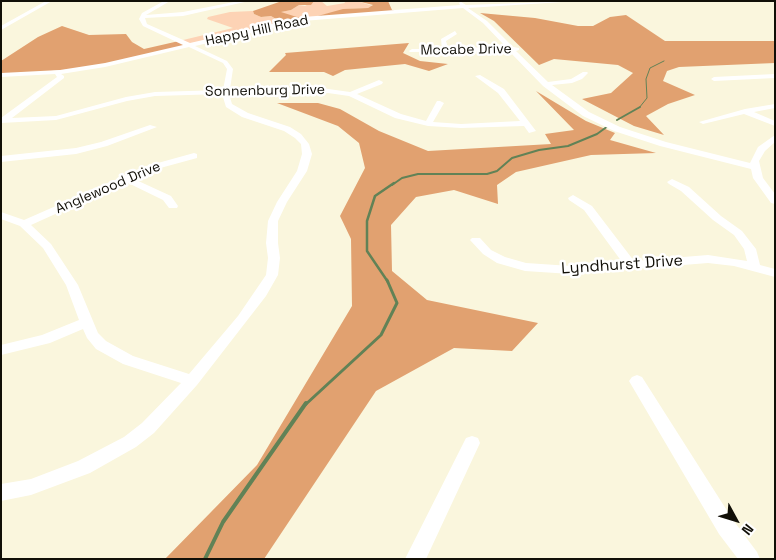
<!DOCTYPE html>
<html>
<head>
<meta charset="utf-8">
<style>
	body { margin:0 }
	#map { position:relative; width:776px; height:560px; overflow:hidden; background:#faf6dd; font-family:"Space Grotesk",sans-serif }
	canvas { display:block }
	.frame { position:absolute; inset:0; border:2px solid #110f07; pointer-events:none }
	.north { position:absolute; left:711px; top:495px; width:50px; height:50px; -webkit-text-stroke:4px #fff; paint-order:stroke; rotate:129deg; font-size:14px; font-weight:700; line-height:20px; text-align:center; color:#110f07 }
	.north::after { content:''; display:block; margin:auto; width:18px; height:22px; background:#110f07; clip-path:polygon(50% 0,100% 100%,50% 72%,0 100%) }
</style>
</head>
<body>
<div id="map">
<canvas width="776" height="560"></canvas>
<div class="frame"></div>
<div class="north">N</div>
</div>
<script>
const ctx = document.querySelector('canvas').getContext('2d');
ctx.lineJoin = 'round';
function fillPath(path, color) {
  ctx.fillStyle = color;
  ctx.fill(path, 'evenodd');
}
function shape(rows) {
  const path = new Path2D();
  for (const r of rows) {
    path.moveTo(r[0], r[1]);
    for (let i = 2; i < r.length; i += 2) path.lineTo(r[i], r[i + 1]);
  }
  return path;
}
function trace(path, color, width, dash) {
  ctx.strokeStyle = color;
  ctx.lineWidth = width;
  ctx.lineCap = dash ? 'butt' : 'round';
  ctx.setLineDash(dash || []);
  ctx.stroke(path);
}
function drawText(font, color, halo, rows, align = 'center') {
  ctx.font = font + ' "Space Grotesk",sans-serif';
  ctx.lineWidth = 5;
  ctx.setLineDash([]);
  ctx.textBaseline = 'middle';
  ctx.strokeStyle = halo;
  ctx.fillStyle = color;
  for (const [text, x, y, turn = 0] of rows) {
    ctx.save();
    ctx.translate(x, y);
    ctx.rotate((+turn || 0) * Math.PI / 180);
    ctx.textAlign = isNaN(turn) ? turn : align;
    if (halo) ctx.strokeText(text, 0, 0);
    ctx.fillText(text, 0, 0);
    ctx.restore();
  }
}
fillPath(shape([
	[314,1,321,1,327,6,345,3,344,1,357,1,373,6,368,8,348,9,296,21,280,12,291,10,299,5,305,6],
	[253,11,254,14,261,17,271,16,281,22,189,46,179,41,233,28,207,19,208,17,230,12]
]), '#fdd3b5');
fillPath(shape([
	[282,1,314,1,311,5,299,5,291,10,281,12,300,18,281,22,271,16,261,17,254,14,253,11],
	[357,1,388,1,392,10,420,10,314,17,343,9,368,8,373,5],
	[480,13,535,18,578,26,593,26,610,17,626,15,665,41,775,41,775,63,679,67,667,71,663,81,695,95,668,104,646,116,664,135,634,126,582,99,611,93,633,73,618,65,554,59,539,65,494,21],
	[62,26,89,35,126,34,132,42,144,49,179,41,189,46,89,68,1,75,1,61,38,37],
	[409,43,403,53,420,61,448,64,429,71,405,64,345,70,333,76,324,72,269,72,286,55,285,53],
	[536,91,586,121,615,133,610,140,656,153,591,155,516,172,497,185,498,204,454,190,416,197,391,225,392,271,427,300,538,323,512,351,454,348,376,391,264,559,165,559,257,465,352,306,351,239,340,216,365,168,359,143,338,126,277,103,318,103,340,109,379,131,428,151,551,144,545,134,574,130]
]), '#e1a170');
trace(shape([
	[639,108,647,98,646,79,650,68,664,61]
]), '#618256', 1);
trace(shape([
	[617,120,640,107],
	[392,185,402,178,418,174,487,174,497,171,512,158,539,150,568,146,597,134,608,126]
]), '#618256', 2);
trace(shape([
	[388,282,367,251,367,221,375,196,394,183]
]), '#618256', 2.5);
trace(shape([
	[305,405,381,335,397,303,387,280]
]), '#618256', 3);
trace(shape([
	[205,559,223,522,306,403]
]), '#618256', 4);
fillPath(shape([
	[46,1,52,1,1,30,1,26,46,1],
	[164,1,170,1,146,15,183,12,239,1,249,1,183,16,145,18,147,24,190,43,303,17,460,5,459,3,461,2,466,5,578,1,468,8,487,21,513,47,519,48,519,50,516,51,548,82,571,79,583,72,587,72,588,73,582,79,572,83,552,85,589,112,620,127,666,142,750,163,758,147,775,135,775,142,765,151,759,161,763,178,775,194,775,204,771,203,753,178,751,169,660,146,614,131,583,116,543,86,509,51,410,52,409,51,412,49,442,49,441,39,455,31,457,34,446,41,448,48,506,47,483,23,463,8,303,21,195,46,227,61,233,69,230,89,314,87,350,92,379,80,383,82,382,84,357,94,401,114,426,121,437,101,440,101,444,103,433,122,461,124,520,121,498,93,475,76,480,75,504,89,536,131,529,133,524,126,461,128,428,126,395,118,349,96,314,91,229,94,232,104,248,113,290,127,301,134,309,144,312,154,307,171,287,202,278,221,278,243,280,258,278,275,266,296,197,385,154,433,136,447,90,473,31,495,1,501,1,484,31,479,78,461,124,437,142,423,181,383,123,364,96,349,87,338,83,329,50,343,1,355,1,345,42,335,79,320,66,285,43,248,20,226,1,219,1,212,24,220,147,166,194,153,197,154,197,158,153,170,134,179,171,196,178,206,177,208,169,208,163,200,126,182,31,225,51,244,78,285,98,333,106,341,133,356,189,374,238,316,266,275,268,258,266,243,268,221,277,202,297,171,302,154,301,144,295,138,284,131,242,117,226,107,222,94,155,96,127,101,56,120,1,123,1,118,57,77,55,74,1,77,1,73,60,70,105,63,183,45,143,26,139,19,142,13,164,1],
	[189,47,223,63,227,69,223,90,155,92,126,97,56,116,12,118,64,78,64,76,61,74,105,67,189,47],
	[775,74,775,78,714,81,711,79,714,77,775,74],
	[775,104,775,108,754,112,775,121,775,126,744,114,703,124,699,122,745,109,775,104],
	[150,125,157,127,107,146,76,154,1,162,1,156,76,148,101,142,150,125],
	[672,179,689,187,721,216,742,231,756,249,760,265,775,269,775,277,734,266,708,263,571,274,525,271,497,263,483,254,470,240,472,238,480,238,491,250,505,257,526,263,571,266,622,262,584,210,569,200,568,198,573,195,592,206,634,261,708,255,747,261,744,249,734,235,713,220,681,191,669,184,667,182,672,179],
	[637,375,642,377,733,520,757,552,760,559,738,559,719,534,629,381,632,377,637,375],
	[472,436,478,438,480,443,426,559,405,559,466,438,472,436]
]), '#fff');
drawText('14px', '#110f07', '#fff', [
	["Happy Hill Road",257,31,-12],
	["Mccabe Drive",466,50,-1],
	["Sonnenburg Drive",265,91,-1],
	["Anglewood Drive",108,188,-23]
]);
drawText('16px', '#110f07', '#fff', [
	["Lyndhurst Drive",622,265,-4]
]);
</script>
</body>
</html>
